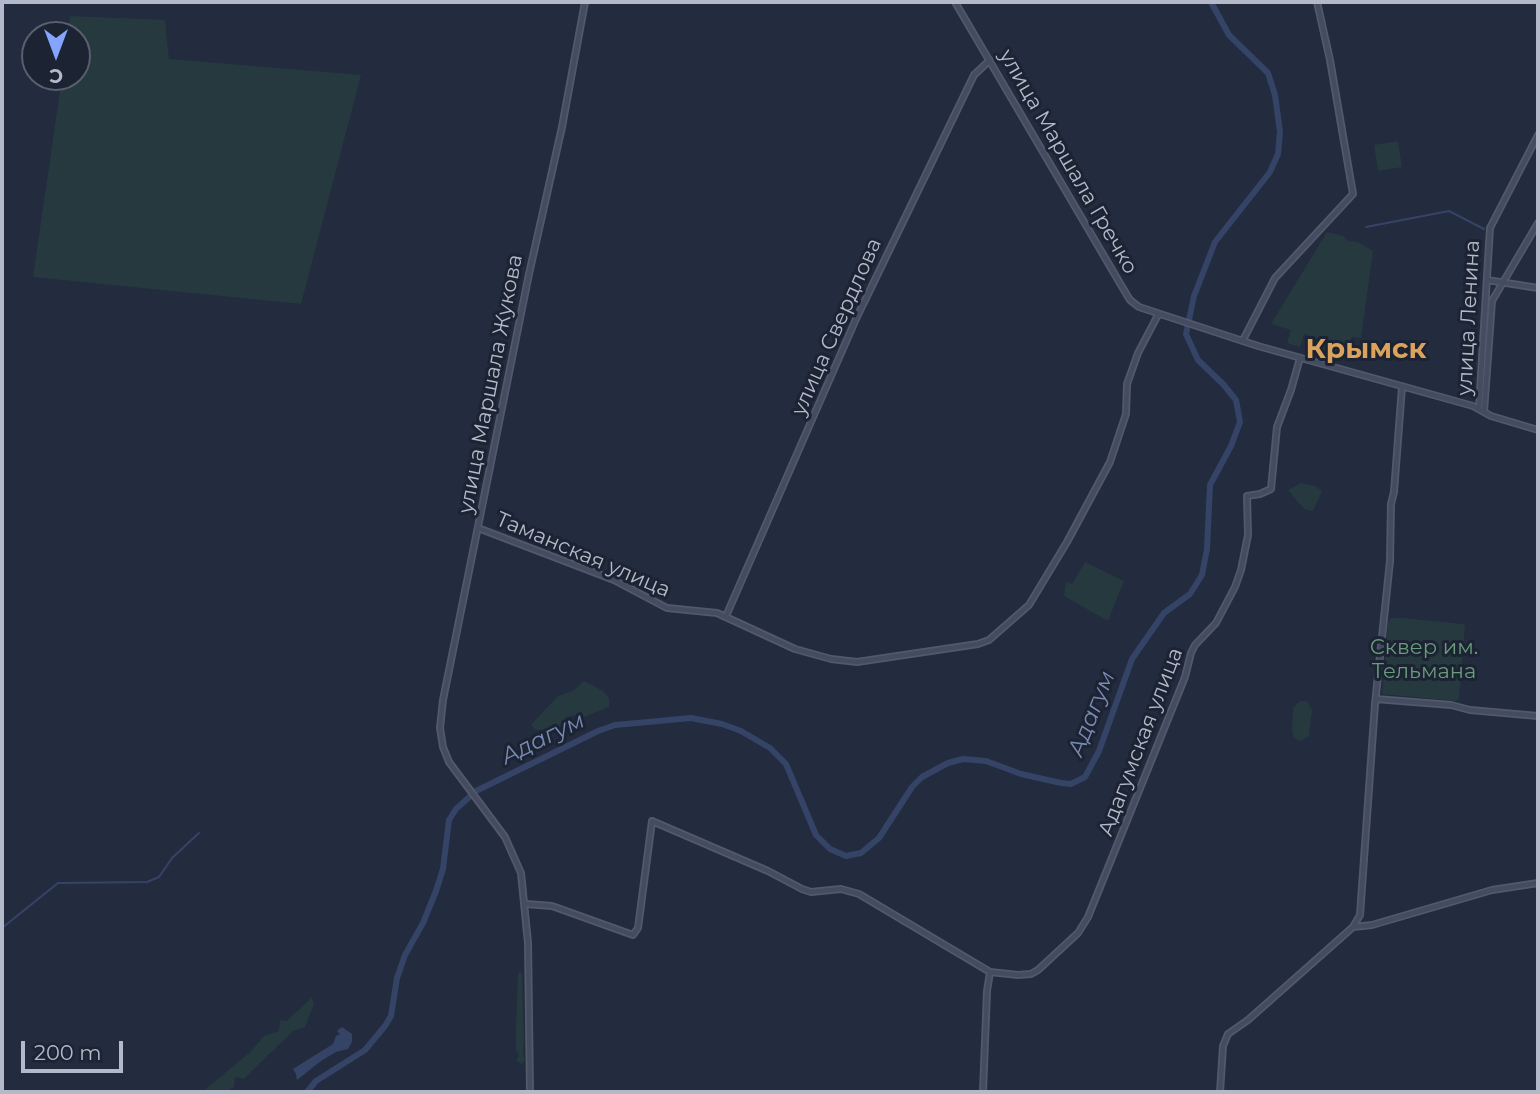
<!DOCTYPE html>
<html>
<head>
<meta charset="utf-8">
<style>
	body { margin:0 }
	#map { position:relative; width:1540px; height:1094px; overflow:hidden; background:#232b3e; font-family:Montserrat,sans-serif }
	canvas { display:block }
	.frame { position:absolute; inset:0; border:4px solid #b3b9c9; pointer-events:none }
	.north { position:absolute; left:21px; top:21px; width:70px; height:70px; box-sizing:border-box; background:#1c2333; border:2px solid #585f6f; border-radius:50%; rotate:180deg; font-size:19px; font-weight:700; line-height:28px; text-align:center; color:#b3b9c9 }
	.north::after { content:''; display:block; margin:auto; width:24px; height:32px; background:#84a4fd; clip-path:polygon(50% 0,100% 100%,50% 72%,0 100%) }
	.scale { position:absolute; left:21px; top:1041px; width:102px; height:32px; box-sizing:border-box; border:4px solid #b3b9c9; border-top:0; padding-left:9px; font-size:21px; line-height:24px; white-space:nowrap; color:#b3b9c9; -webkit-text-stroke:5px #1c2333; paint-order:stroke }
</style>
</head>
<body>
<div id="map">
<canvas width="1540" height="1094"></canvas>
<div class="frame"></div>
<div class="north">С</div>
<div class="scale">200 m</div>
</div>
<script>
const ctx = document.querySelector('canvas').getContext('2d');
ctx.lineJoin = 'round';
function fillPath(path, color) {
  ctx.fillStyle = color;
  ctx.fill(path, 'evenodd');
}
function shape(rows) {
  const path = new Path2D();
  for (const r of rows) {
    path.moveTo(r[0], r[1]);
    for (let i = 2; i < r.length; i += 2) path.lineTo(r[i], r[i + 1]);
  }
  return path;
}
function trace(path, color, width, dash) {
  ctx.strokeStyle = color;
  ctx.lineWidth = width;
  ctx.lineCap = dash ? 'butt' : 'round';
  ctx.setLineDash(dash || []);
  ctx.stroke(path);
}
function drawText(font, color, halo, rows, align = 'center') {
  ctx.font = font + ' Montserrat,sans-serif';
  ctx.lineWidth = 6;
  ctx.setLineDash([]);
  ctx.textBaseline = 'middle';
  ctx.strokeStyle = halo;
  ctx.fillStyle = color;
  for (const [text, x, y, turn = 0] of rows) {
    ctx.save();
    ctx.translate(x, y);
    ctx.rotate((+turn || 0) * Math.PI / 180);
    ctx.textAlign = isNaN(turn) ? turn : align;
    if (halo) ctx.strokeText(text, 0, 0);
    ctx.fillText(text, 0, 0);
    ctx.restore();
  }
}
fillPath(shape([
	[70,16,165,20,169,59,361,75,301,304,33,277,62,77,77,77,77,35,68,35],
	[1398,141,1402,167,1378,171,1374,145],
	[1327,232,1343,236,1348,241,1358,242,1373,251,1361,338,1352,337,1346,356,1342,357,1318,352,1320,346,1326,345,1327,341,1304,334,1300,347,1287,343,1291,330,1271,324],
	[1301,483,1315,486,1322,491,1313,511,1304,509,1288,490],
	[1085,562,1124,581,1108,621,1064,596,1066,582,1072,584],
	[1402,618,1463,624,1465,626,1459,698,1456,701,1382,694,1388,621,1391,618],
	[584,681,603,691,609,698,609,707,579,719,574,715,566,717,562,726,553,729,536,730,531,725,557,697,574,690],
	[1300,701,1307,701,1312,710,1309,736,1300,741,1294,738,1292,731,1293,708],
	[520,972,522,974,524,1040,523,1055,525,1060,522,1064,516,1061,519,1056,516,1050,516,1023,518,974],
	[312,997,314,1004,305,1027,293,1031,244,1079,235,1077,234,1087,226,1092,202,1092,249,1053,264,1036,279,1031,280,1020,287,1021]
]), '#25393f');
fillPath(shape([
	[342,1027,352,1034,352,1042,348,1049,336,1052,321,1061,297,1080,296,1074,293,1069,333,1044,336,1036,340,1034,337,1031]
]), '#354466');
trace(shape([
	[1366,227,1449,211,1484,229],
	[2,928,58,883,147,882,159,877,172,858,199,833]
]), '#354466', 2);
trace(shape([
	[307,1092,316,1081,365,1050,385,1026,391,1016,397,978,405,955,423,923,436,891,443,869,449,820,456,809,476,791,598,731,615,725,691,718,722,724,741,731,770,748,786,764,816,835,830,849,846,856,861,853,879,838,912,787,922,777,948,763,963,759,986,761,1021,774,1061,783,1071,784,1085,777,1099,751,1132,659,1164,613,1190,594,1202,575,1207,549,1210,485,1231,446,1240,422,1236,400,1223,384,1198,360,1186,334,1194,296,1215,242,1270,172,1278,154,1280,132,1275,95,1268,73,1229,35,1211,2]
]), '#354466', 6);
const secondary = shape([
	[955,2,1121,285,1130,300,1139,307,1258,346,1473,406,1491,416,1538,430],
	[1487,280,1538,288],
	[1243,340,1275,278,1353,194,1330,60,1317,2],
	[1479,408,1490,228,1538,135],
	[1484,412,1492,301,1538,223],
	[478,528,614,580,667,608,717,613,795,649,831,659,857,662,978,644,989,640,1029,605,1067,542,1110,462,1126,414,1127,384,1138,353,1158,315],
	[726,616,856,319,974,75,990,60],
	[1376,699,1451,705,1470,710,1538,716],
	[526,904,552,906,633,935,638,928,652,821,768,871,802,889,811,892,841,889,859,894,990,972,1018,975,1031,974,1038,970,1078,933,1088,917,1185,677,1191,653,1195,645,1216,623,1235,587,1241,570,1248,535,1247,496,1260,494,1271,489,1277,427,1291,390,1300,358],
	[1353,927,1372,925,1492,890,1538,883],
	[530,1092,528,943,521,873,505,837,449,762,443,747,440,728,443,700,529,274,562,127,585,2],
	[983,1092,987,991,990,972],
	[1220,1092,1223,1046,1228,1034,1248,1020,1353,927,1360,915,1375,704,1390,561,1391,504,1394,492,1402,387]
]);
trace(secondary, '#525969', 8);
trace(secondary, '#444c62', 4.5);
drawText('21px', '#b3b9c9', '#1c2333', [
	["улица Маршала Гречко",1068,162,60],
	["улица Ленина",1469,318,-87],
	["улица Свердлова",837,327,-66],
	["улица Маршала Жукова",491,384,-79],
	["Таманская улица",583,555,23],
	["Адагумская улица",1141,742,-69]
]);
drawText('21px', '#689c7b', '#1c2333', [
	["Сквер им.",1424,648],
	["Тельмана",1424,672]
]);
drawText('italic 23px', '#798ab2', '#1c2333', [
	["Адагум",1092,714,-68],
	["Адагум",543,739,-26]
]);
drawText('bold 28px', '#daa35d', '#1c2333', [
	["Крымск",1366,350]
]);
</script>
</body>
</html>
